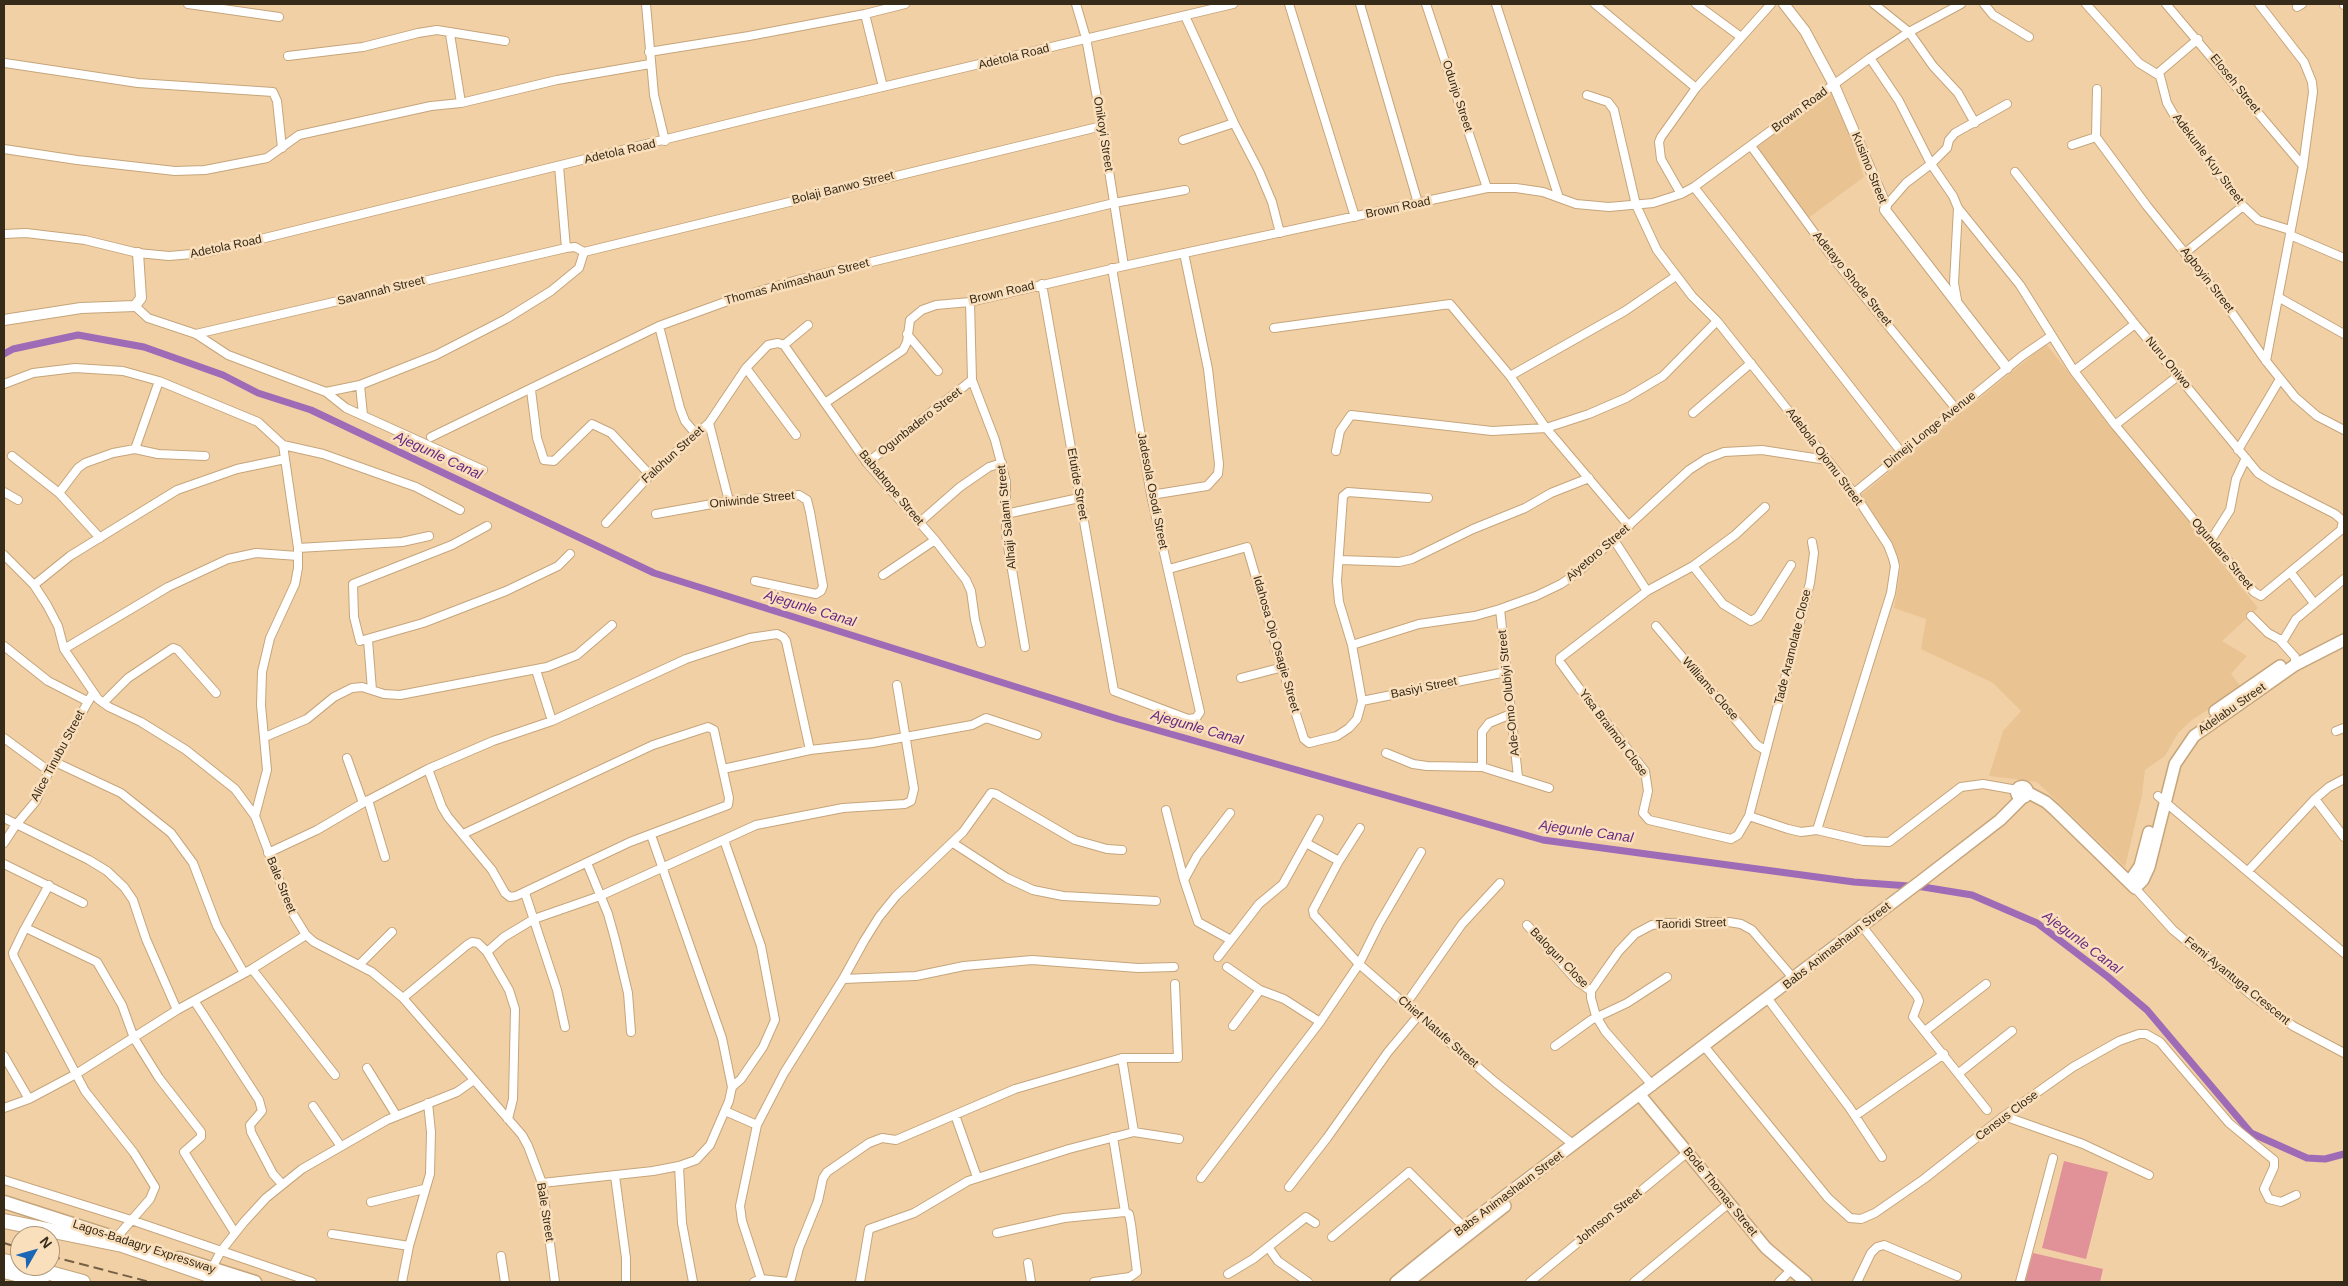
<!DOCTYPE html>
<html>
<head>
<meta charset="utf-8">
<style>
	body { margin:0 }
	#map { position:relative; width:2348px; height:1286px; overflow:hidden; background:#f2d0a5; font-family:Arial,sans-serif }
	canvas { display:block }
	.frame { position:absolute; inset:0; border:5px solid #362a18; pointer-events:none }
	.north { position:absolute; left:10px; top:1226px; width:50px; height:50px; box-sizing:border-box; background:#fadfbc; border:1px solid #ac977a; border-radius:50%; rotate:52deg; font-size:14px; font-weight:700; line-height:20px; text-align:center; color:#362a18 }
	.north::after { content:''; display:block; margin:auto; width:18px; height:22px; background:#1b67b6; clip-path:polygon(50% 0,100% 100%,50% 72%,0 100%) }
</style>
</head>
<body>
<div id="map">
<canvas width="2348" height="1286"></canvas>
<div class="frame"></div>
<div class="north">N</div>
</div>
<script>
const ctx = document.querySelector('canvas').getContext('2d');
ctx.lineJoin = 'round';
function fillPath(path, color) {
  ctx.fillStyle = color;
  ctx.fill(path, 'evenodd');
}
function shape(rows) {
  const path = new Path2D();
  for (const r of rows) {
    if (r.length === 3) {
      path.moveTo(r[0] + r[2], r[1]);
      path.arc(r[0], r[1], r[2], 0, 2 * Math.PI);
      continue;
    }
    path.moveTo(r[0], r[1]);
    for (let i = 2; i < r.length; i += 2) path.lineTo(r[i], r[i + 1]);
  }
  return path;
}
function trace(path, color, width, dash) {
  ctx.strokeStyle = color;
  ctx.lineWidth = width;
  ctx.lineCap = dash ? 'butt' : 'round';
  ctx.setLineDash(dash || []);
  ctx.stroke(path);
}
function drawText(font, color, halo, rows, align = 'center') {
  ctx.font = font + ' Arial,sans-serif';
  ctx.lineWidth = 5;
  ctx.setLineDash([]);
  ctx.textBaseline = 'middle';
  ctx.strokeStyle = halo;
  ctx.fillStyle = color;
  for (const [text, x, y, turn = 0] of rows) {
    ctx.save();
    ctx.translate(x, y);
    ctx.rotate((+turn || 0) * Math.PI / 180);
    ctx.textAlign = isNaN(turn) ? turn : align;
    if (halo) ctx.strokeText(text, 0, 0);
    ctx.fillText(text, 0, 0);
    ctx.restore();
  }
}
fillPath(shape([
	[1834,88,1864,177,1807,219,1756,148],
	[2046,344,2258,608,2222,641,2247,656,2231,674,2242,688,2192,720,2178,733,2165,756,2145,770,2142,795,2125,867,2037,782,1989,776,2003,731,2021,711,1993,683,1921,649,1926,619,1894,608,1901,566,1889,539,1860,496]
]), '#eac392');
fillPath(shape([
	[2064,1161,2108,1172,2086,1259,2042,1248],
	[2033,1253,2103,1269,2100,1282,2025,1282]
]), '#e19198');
trace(shape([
	[4,354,13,349,78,335,144,347,223,375,258,393,311,410,654,573,1118,719,1543,840,1854,882,1923,887,1972,895,2037,923,2108,977,2147,1010,2251,1133,2307,1158,2325,1159,2344,1154]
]), '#9e6bb7', 7);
const minor = shape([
	[188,4,279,17],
	[646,4,654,95,665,141],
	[1076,4,1086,38,1101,120,1124,266],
	[1289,4,1355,217],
	[1360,4,1418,203],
	[1426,4,1487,188],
	[1496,4,1559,198],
	[1595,4,1696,88],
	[1696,4,1741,37],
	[1874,4,1909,32,1933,66,1958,93,1975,123],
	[1984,4,1993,15,2029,37],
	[2086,4,2139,63,2160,76,2167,103,2174,115,2243,206,2258,220,2290,230],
	[2166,4,2303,166],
	[2259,4,2304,62,2312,82,2313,92,2303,166,2266,361],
	[2344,4,2344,5],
	[2297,7,2302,4],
	[865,14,883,87],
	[1185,16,1234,123,1259,171,1272,202,1280,233],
	[450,34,461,103],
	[649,52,749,36,865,14,905,4],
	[288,56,363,47,418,33,437,30,505,41],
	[1870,58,1899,101,1931,164,1953,196,1958,208,1954,283,1957,300],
	[5,63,138,83,273,92,277,101,282,148],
	[2157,74,2198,39],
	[1587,95,1608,102,1614,110,1636,205,1657,250,1692,296,1717,321,1854,493,1888,545,1893,558,1895,566,1891,593,1817,830],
	[2096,137,2097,89],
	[1183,140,1234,123],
	[2072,145,2096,137,2147,206,2225,303,2266,361,2295,397,2317,416,2344,430],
	[1751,146,1829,253,1957,410],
	[4,149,77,160,175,171,205,170,267,158,299,135,431,106,461,103,557,80,650,64],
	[559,166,566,248],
	[1694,187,1902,453],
	[1681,194,1661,159,1659,142,1661,137,1696,88,1771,4],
	[1886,206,1906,183,1931,164,1947,148,1949,140,1955,133,2007,104],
	[1958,208,2020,285,2074,371,2115,425,2254,592,2261,596,2341,530,2343,521,2335,514,2274,483,2258,473,2135,324,2015,172],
	[4,234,26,233,85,240,138,253,169,256,204,253,764,115,1233,4],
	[2290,235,2344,258],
	[584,252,1102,126],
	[2185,253,2243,206],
	[1042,284,1114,691,1188,719,1196,718,1200,712,1151,495,1112,268],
	[2278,297,2344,334],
	[970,302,972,380,995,440,1006,482,1006,534,1025,647],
	[135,306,148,318,196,334,228,355,326,392,346,408,483,470],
	[659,326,680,408,685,421,695,433],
	[1274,328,1450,304,1510,376,1546,428,1629,526],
	[196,334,566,248,575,247,584,252],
	[907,334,938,371],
	[784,345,808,325],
	[746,368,796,435],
	[2074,371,2135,324],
	[1510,376,1625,311,1676,276],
	[4,384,33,373,75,368,123,371,159,381,258,422,283,445,298,548,298,568,295,584,270,638,262,672,261,705,267,770,255,816],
	[360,385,363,415],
	[531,390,537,438,544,460,554,461,592,424,611,433,650,475],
	[326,392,360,385,436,355,506,319,551,291,579,268,584,252],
	[825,403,903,350,907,342,910,320,922,310,936,305,970,302,1124,266,1487,188,1516,188,1543,192,1576,204,1609,207,1653,203,1681,194,1694,187,1870,58,1909,32,1961,4],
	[1693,413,1751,363],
	[709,423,729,501],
	[2115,425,2178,376],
	[431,437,659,326,736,298,797,280,1114,203,1185,190],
	[283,445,323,454,416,487,460,510],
	[135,449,159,381],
	[2238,450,2280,379],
	[1336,451,1340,431,1351,415,1492,431,1546,428,1589,414,1626,398,1663,376,1717,321],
	[12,456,59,493,100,538],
	[867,463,972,380],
	[4,492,18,500],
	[59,493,78,468,85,463,113,453,135,449,158,454,205,456],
	[1854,493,2022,356,2051,336],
	[1151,495,1207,486,1218,474,1219,464,1208,369,1184,253],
	[1765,507,1735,535,1693,566,1647,591,1560,658,1560,662,1579,688,1645,771,1648,791,1643,813,1649,820,1731,839,1738,835,1749,816,1810,583,1814,553,1812,542],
	[656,514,729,501,799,495,807,500,810,512,823,586,821,591,816,594,755,581],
	[1006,514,1079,498],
	[920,522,960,487,989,467,1002,463],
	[606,523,650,475,709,423,746,368,768,345,778,343,784,345,867,463,935,540,966,580,971,591,975,620,981,643],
	[487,526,452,545,353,584,354,617,360,641,423,623,506,591,558,566,570,554],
	[1614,540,1647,591],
	[2211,540,2230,510,2236,479,2246,458],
	[298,548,402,542,429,536],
	[4,555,34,585,47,605,58,626,64,649,98,699,109,707,141,722,186,750,235,789,255,816,290,909,306,935,314,942,372,972,403,998,522,1135,528,1146,542,1183,555,1282],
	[1340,560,1399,562,1412,559,1473,529,1525,508,1551,493,1589,478],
	[1693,566,1723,604,1751,621,1758,617,1791,565],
	[1169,569,1247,547,1295,711,1304,739,1309,743,1337,736,1349,728,1357,719,1362,701,1506,672],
	[2291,573,2314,603],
	[883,575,935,540],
	[34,585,70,556,177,490,237,469,285,459],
	[1500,609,1518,777],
	[2251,616,2268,633,2279,639],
	[1656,626,1757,745,1765,750],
	[368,640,372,690],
	[1352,645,1419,624,1475,616,1500,609,1536,596,1561,584,1577,573,1689,470,1706,459,1724,452,1762,450,1827,460],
	[4,646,48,681,87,701],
	[64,649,168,587,228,559,256,553,298,556],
	[2295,665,2295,657,2279,639,2284,639,2296,619,2344,579],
	[536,670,552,721],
	[1241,678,1283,667],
	[1362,701,1352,645,1339,602,1337,581,1343,496,1348,492,1428,498],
	[103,703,128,678,173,648,178,650,216,693],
	[2336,731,2344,728],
	[265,737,307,719,334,697,352,688,362,687,384,694,400,695,547,667,577,655,612,625],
	[4,738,49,771],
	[1386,753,1413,764,1427,766,1482,767,1549,788],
	[347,758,363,803],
	[55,762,121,793,171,833,193,863,217,926,244,973],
	[1482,767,1482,732,1489,723,1511,714],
	[428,769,442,807,448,817,492,870,505,893,510,897,516,896,630,842,728,805,729,798,714,730,708,727,653,745,463,834],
	[723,769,810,750,872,743,972,725,986,718,1037,735],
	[2158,796,2344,953],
	[2315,799,2344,837],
	[368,800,385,857],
	[1166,810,1184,880],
	[1230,813,1197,856,1184,880,1198,922,1231,940],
	[1749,816,1788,829,1801,832,1817,830,1864,841,1889,842,1961,787,1983,784,2017,790],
	[4,818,89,860,107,871,124,887,133,900,146,939,177,1010],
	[724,840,761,946,775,1020,763,1047,741,1079,732,1087],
	[4,843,15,826,36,801,49,771,93,693],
	[953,843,1007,878,1033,890,1063,896,1156,901],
	[1306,843,1339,861,1313,910,1314,915,1359,964,1495,1082,1574,1145],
	[268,853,317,830,363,803,428,769,493,741,552,721,686,659,750,638,777,634,783,637,786,641,810,750],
	[1339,861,1360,828],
	[587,863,608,914,615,939,628,993,631,1032],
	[4,864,83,903],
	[2248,871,2315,799,2329,787,2344,779],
	[49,885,23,932,13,953,14,957,85,1091,134,1153,155,1187,150,1199,116,1238],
	[2135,888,2173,930,2250,994,2293,1026,2344,1053],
	[525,893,557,990,565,1027],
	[1527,925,1578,982,1591,991],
	[1862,926,1917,996,1919,1001,1913,1017,1987,1110],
	[26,928,97,962,122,1005,134,1038,159,1078,201,1132,201,1137,184,1152,235,1233],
	[487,952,504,937,534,919,600,896,756,825,843,808,905,804,911,801,914,789,897,685],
	[1218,957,1259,904,1283,884,1319,819],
	[360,964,392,932],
	[1227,967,1260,990,1284,999,1320,1022],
	[252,969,335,1075],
	[843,979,916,976,964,966,1032,960,1138,968,1174,967],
	[403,998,467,945,472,942,478,943,487,952,509,990,515,1009,513,1099,508,1119],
	[1768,999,1849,1107,1882,1157],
	[195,1002,259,1100,262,1111,250,1125,251,1132,273,1174,282,1184],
	[1406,1004,1462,924,1500,883],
	[1233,1026,1260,990],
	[1925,1031,1986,984],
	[1555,1046,1591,1020,1627,1003,1667,977],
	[1704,1046,1828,1198,1850,1218,1861,1219,1875,1213,1924,1179,2004,1116,2073,1067,2119,1041,2139,1034,2146,1034,2160,1042,2229,1123,2274,1160,2274,1167,2264,1189,2269,1199,2281,1202,2296,1195],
	[4,1056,29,1099],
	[1122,1058,1134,1132],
	[367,1068,396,1115],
	[1959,1073,2012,1031],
	[1653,1086,1605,1031,1596,1016,1591,998,1591,991,1602,975,1619,951,1635,934,1652,925,1667,923,1729,922,1741,924,1752,930,1794,979],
	[313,1106,340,1145],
	[4,1108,29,1099,76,1074,177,1010,252,969,306,935],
	[725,1111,757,1125],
	[955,1115,977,1177],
	[1855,1116,1944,1054],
	[2004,1116,2083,1144,2149,1175],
	[679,1166,682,1223,693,1282],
	[615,1176,626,1258,626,1282],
	[1201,1178,1320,1022,1359,964,1379,924,1421,852],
	[4,1180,131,1220,312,1282],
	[542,1183,653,1171,679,1166,696,1160,710,1145,729,1101,732,1087,722,1038,651,835],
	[1289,1187,1327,1138,1388,1052,1418,1016],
	[371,1202,424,1189],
	[997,1233,1064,1218,1125,1212,1113,1137],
	[332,1234,409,1246],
	[1332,1237,1409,1172,1464,1227],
	[1268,1247,1278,1261,1308,1282],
	[501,1256,505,1282],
	[1028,1263,1031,1282],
	[212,1268,221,1251,244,1222,266,1198,302,1169,387,1120,457,1092,474,1080],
	[1228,1274,1253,1259,1306,1217,1315,1223],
	[761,1279,742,1221,740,1206,757,1125,784,1073,843,979,864,941,879,917,896,896,963,832,991,793,996,794,1075,840,1107,849,1122,850],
	[402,1282,409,1246,430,1174,431,1132,428,1103],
	[754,1282,761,1279,788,1282],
	[790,1282,799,1248,818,1201,823,1178,827,1172,869,1143,882,1138,896,1140,1015,1089,1122,1058,1178,1058,1175,984],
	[860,1282,869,1229,914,1213,968,1181,1069,1149,1134,1132,1179,1139],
	[1094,1282,1130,1277,1137,1272,1131,1224,1129,1214,1125,1212],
	[1530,1282,1688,1152],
	[1634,1282,1728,1204],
	[1779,1282,1790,1271],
	[1857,1282,1871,1253,1877,1247,1884,1245,1957,1276],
	[2020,1282,2053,1158]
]);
const tertiary = shape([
	[1784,4,1805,31,1834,85,1886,206,1885,210,2007,368],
	[4,320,81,308,135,306,141,298,138,253]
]);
const secondary = shape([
	[2215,711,2280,666],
	[2022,792,5.5],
	[2027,792,2046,802,2055,810,2135,888,2143,880,2149,867,2175,764,2194,736,2295,665,2344,640],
	[2129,882,2140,866,2149,832],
	[1640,1095,1766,1248,1806,1282],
	[1396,1282,1464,1227,1921,881,2000,820,2022,798],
	[1408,1282,1505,1206]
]);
const primary = shape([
	[4,1202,122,1240],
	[179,1258,255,1282],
	[4,1272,43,1282]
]);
const motorway = shape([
	[4,1221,122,1245,229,1282],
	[4,1261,20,1265],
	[24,1266,83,1282]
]);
trace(minor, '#c6a57b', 10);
trace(tertiary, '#c6a57b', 12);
trace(secondary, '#c6a57b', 14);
trace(primary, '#c6a57b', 15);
trace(motorway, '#c6a57b', 16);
trace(minor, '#fff', 8);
trace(tertiary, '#fff', 10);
trace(secondary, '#fff', 11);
trace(primary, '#fff', 12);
trace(motorway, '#fff', 14);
trace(shape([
	[4,1243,20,1248],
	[50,1256,150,1282]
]), '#735f45', 2, [10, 5]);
drawText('12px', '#362a18', '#fadfbc', [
	["Adetola Road",1014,57,-14],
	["Eloseh Street",2235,84,51],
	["Odunjo Street",1457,96,72],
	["Brown Road",1800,110,-37],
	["Onikoyi Street",1103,134,81],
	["Adetola Road",620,152,-13],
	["Adekunle Kuy Street",2208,159,53],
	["Kusimo Street",1869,168,68],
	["Bolaji Banwo Street",843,188,-14],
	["Brown Road",1398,208,-12],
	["Adetola Road",226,247,-12],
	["Adetayo Shode Street",1852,279,51],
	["Agboyin Street",2207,280,52],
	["Thomas Animashaun Street",797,282,-15],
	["Savannah Street",381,291,-14],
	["Brown Road",1002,293,-13],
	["Nuru Oniwo",2168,363,50],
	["Ogunbadero Street",920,422,-38],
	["Dimeji Longe Avenue",1930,430,-39],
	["Falohun Street",673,455,-42],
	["Adebola Ojomu Street",1824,457,53],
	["Efutide Street",1077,484,80],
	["Bababtope Street",891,488,50],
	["Jadesola Osodi Street",1152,491,79],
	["Oniwinde Street",752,500,-6],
	["Alhaji Salami Street",1007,517,-96],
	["Aiyetoro Street",1598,553,-41],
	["Ogundare Street",2222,554,50],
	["Idahosa Ojo Osagie Street",1276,644,74],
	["Tade Aramolate Close",1793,647,-76],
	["Basiyi Street",1424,688,-12],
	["Williams Close",1710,689,49],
	["Ade-Omo Olubiyi Street",1509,693,-96],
	["Adelabu Street",2232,709,-35],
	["Yisa Braimoh Close",1613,733,53],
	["Alice Tinubu Street",58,756,-62],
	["Bale Street",281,885,68],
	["Taoridi Street",1691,924,-2],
	["Babs Animashaun Street",1837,946,-38],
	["Balogun Close",1559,958,46],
	["Femi Ayantuga Crescent",2237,981,39],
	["Chief Natufe Street",1438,1032,41],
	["Census Close",2007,1116,-37],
	["Bode Thomas Street",1720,1192,51],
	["Babs Animashaun Street",1509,1194,-37],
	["Bale Street",545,1212,81],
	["Johnson Street",1609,1217,-39],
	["Lagos-Badagry Expressway",144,1247,18]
]);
drawText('italic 14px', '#682884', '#fadfbc', [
	["Ajegunle Canal",438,456,25],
	["Ajegunle Canal",810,609,17],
	["Ajegunle Canal",1197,728,16],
	["Ajegunle Canal",1586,832,8],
	["Ajegunle Canal",2082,943,37]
]);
</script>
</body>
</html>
